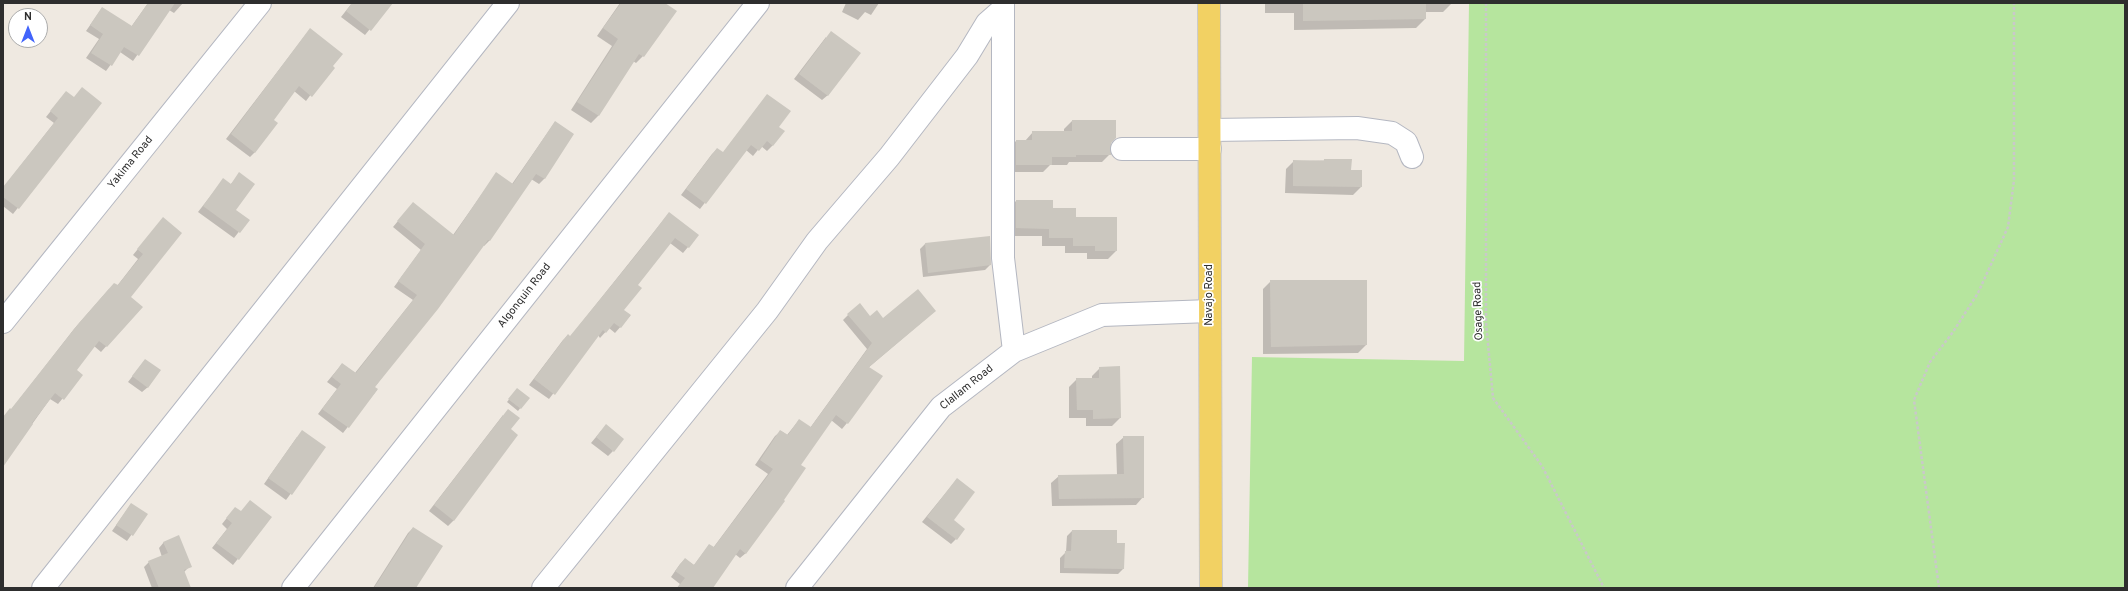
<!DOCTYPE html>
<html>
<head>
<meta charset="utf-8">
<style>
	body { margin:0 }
	#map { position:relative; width:2128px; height:591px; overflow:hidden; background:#efe9e1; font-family:Overpass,sans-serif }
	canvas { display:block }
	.frame { position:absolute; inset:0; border:4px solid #2e2e2e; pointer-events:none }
	.north { position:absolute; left:8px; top:8px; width:40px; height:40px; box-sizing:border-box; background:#fff; border:1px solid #ababab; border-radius:50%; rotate:0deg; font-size:11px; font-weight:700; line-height:16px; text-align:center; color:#2e2e2e }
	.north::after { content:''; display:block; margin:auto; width:14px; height:18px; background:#4264fb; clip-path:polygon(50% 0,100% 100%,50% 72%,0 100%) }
</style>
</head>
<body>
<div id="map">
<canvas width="2128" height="591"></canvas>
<div class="frame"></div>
<div class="north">N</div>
</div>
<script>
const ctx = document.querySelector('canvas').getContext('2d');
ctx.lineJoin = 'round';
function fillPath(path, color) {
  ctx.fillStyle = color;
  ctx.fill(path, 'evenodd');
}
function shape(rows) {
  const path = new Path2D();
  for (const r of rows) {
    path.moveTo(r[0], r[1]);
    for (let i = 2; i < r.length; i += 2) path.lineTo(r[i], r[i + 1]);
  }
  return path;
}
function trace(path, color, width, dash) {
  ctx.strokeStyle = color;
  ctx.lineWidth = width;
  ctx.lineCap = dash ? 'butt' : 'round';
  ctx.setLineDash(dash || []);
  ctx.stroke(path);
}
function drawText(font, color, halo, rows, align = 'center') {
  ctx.font = font + ' Overpass,sans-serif';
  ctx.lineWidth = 3.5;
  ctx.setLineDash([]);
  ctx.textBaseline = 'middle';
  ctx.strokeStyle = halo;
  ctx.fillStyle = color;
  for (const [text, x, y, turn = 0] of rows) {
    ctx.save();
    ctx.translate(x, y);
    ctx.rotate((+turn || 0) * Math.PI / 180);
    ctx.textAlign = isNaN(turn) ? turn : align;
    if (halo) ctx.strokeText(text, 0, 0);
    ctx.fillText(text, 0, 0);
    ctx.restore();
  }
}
fillPath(shape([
	[1469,3,2125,3,2125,588,1248,588,1252,357,1464,361]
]), '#b6e59e');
fillPath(shape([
	[148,3,183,3,174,13,169,10,133,61,120,52,106,71,86,58,99,39,86,31,102,8,131,27],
	[352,3,391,3,365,35,341,17],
	[620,3,664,3,643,56,636,63,633,61,598,116,591,123,571,110,612,46,597,36],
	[846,3,879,3,871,15,865,12,858,20,842,12],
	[1265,3,1452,3,1443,12,1425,12,1425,19,1416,28,1294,30,1294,13,1265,13],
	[310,29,332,66,306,101,294,91,272,120,255,152,250,157,226,139],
	[826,37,828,95,822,100,794,79],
	[66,92,74,98,101,103,13,214,3,206,3,188,54,123,46,117],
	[767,95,777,127,773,145,767,151,761,146,753,156,746,150,700,209,681,195,712,154,717,149,723,153],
	[1072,121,1115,121,1110,143,1110,154,1102,162,1069,162,1067,165,1050,165,1043,172,1008,172,1008,149,1016,141,1025,141,1033,132,1064,132,1064,129],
	[555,122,573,134,544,179,539,184,531,179,489,241,484,246,483,245,374,388,377,390,343,433,318,414,337,389,327,382,342,364,355,373,413,300,394,287,421,250,393,227,408,209,453,235,496,174,512,184],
	[1351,160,1350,171,1361,187,1353,195,1285,193,1286,169,1294,161],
	[240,174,235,211,248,220,234,238,198,212,223,180,230,185],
	[1016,201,1052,201,1052,209,1075,218,1116,251,1108,259,1087,259,1087,253,1065,253,1065,246,1042,246,1042,236,1008,236,1008,209],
	[669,213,698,235,683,253,670,243,637,285,622,310,630,316,615,333,609,328,600,338,598,335,549,399,529,385,563,340,568,335,570,337],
	[158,224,130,297,141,307,101,352,94,346,76,370,82,375,58,404,50,399,3,465,3,417,11,410,74,329,109,289,117,286,138,259,133,255],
	[990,237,990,265,985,270,923,277,920,249,925,244],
	[1271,281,1366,345,1358,353,1263,354,1263,289],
	[935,311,868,368,847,423,842,429,831,420,799,465,746,553,740,558,735,554,711,588,677,588,680,584,671,577,680,564,685,559,694,565,709,545,713,548,768,474,755,465,775,436,781,431,787,435,799,420,810,428,867,349,843,320,848,315,883,319],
	[145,360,148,387,142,392,128,382],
	[1100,368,1120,418,1112,426,1086,426,1086,418,1069,418,1069,387,1077,379,1092,379,1092,376],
	[515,392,528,398,518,411,507,402],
	[503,415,509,429,454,520,448,526,429,511],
	[601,431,613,451,608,456,591,443],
	[297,437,325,447,286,500,264,484],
	[1124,437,1143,497,1136,505,1052,506,1051,483,1059,476,1117,475,1116,444],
	[957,479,952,520,956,539,951,544,922,522],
	[131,504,146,514,127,541,112,531],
	[240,512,271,517,233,565,212,548,227,529,222,524,230,514],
	[413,528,415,588,373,588,408,533],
	[1072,531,1116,531,1116,544,1123,569,1118,574,1060,573,1060,558,1066,552,1067,536],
	[164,542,190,566,184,572,186,588,152,588,144,567,149,562,162,557,159,548]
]), '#0003');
fillPath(shape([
	[148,3,175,3,139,56,124,47,112,66,91,53,103,34,90,25,102,7,132,26],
	[352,3,393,3,371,31,346,11],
	[621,3,665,3,677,11,644,57,639,54,599,116,577,102,618,39,603,28],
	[1303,3,1426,3,1426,19,1303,21],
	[310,28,343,54,333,66,335,68,312,97,299,86,274,120,278,123,255,153,231,134],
	[831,31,861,53,828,96,799,74],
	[82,87,102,103,19,209,3,197,3,187,58,118,50,111,66,91,74,97],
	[767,94,791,111,779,127,785,131,773,146,767,141,759,151,751,145,706,204,686,189,717,148,723,152],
	[1072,120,1116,120,1116,138,1111,143,1111,155,1076,155,1076,157,1052,157,1052,165,1016,165,1016,140,1032,140,1032,131,1072,131],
	[555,121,574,134,545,179,536,174,490,241,488,240,438,309,375,387,378,389,349,428,322,409,341,384,332,377,342,363,356,373,417,295,398,281,425,244,397,221,413,202,454,235,496,172,513,184],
	[1324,159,1352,159,1351,170,1362,170,1362,187,1293,186,1293,160,1324,161],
	[239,172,255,184,236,210,250,220,240,233,203,206,223,178,231,184],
	[1016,200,1053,200,1053,208,1076,208,1076,217,1117,217,1117,251,1095,251,1095,246,1073,246,1073,238,1049,238,1049,229,1016,228],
	[669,212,699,235,689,248,675,238,638,285,642,288,624,310,631,315,621,328,614,323,606,333,603,330,555,395,534,379,568,334,570,336,637,254],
	[163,217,182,233,131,297,143,307,107,347,99,341,77,370,83,375,64,400,55,393,32,423,33,424,3,467,3,417,10,408,11,409,79,323,114,283,118,285,143,254,137,249],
	[990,236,991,265,928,273,925,243],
	[1270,280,1367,280,1367,345,1271,347],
	[918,289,936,311,869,367,883,376,848,424,836,415,801,465,806,468,784,500,785,501,746,554,740,549,713,588,677,588,685,578,675,571,685,558,694,565,709,544,714,547,773,469,760,460,780,430,788,435,799,419,811,427,872,343,847,314,860,303,870,316,877,310,883,318],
	[145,359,161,370,148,388,132,376],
	[1120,366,1121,418,1093,419,1093,410,1077,410,1076,378,1099,378,1099,367],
	[517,388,530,398,521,409,508,399],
	[508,409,520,418,511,429,518,435,454,521,434,505],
	[606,424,624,439,614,452,596,437],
	[302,430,326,447,292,495,268,478],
	[1123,436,1144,436,1144,498,1059,499,1058,475,1124,474],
	[957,478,975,492,954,520,965,529,957,540,927,517],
	[250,500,272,517,239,560,216,543,232,523,226,518,235,507,241,511],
	[131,503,148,514,133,536,116,525],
	[413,527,443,546,416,588,374,588],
	[1072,530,1117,530,1117,543,1125,543,1124,569,1064,568,1065,551,1071,551],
	[179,535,192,567,184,570,191,588,159,588,148,561,168,553,163,542]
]), '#cbc7bf');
const minor = shape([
	[1003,3,1003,258,1014,351],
	[1210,130,1357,128,1392,133,1406,142,1412,157],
	[1122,149,1210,149],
	[3,322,260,3],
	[43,588,508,3],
	[293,588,758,3],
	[543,588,767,311,817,241,889,157,967,56,987,23,1003,9],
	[797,588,941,407,1014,351,1102,315,1210,311]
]);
const major = shape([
	[1209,3,1211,588]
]);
trace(minor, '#b4b7c1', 24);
trace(major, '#c9c9c9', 24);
trace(shape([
	[1486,3,1486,322,1493,398,1542,466,1604,588],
	[1939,588,1914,400,1930,362,1953,332,1978,293,2008,227,2014,180,2014,3]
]), '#c9c9c9', 2.5, [3, 2]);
trace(minor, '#fff', 22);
trace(major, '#f2d163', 22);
drawText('11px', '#2e2e2e', '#fff', [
	["Yakima Road",131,163,-51],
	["Navajo Road",1210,295,-90],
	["Algonquin Road",525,296,-52],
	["Osage Road",1479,311,-92],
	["Clallam Road",967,388,-39]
]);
</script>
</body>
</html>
